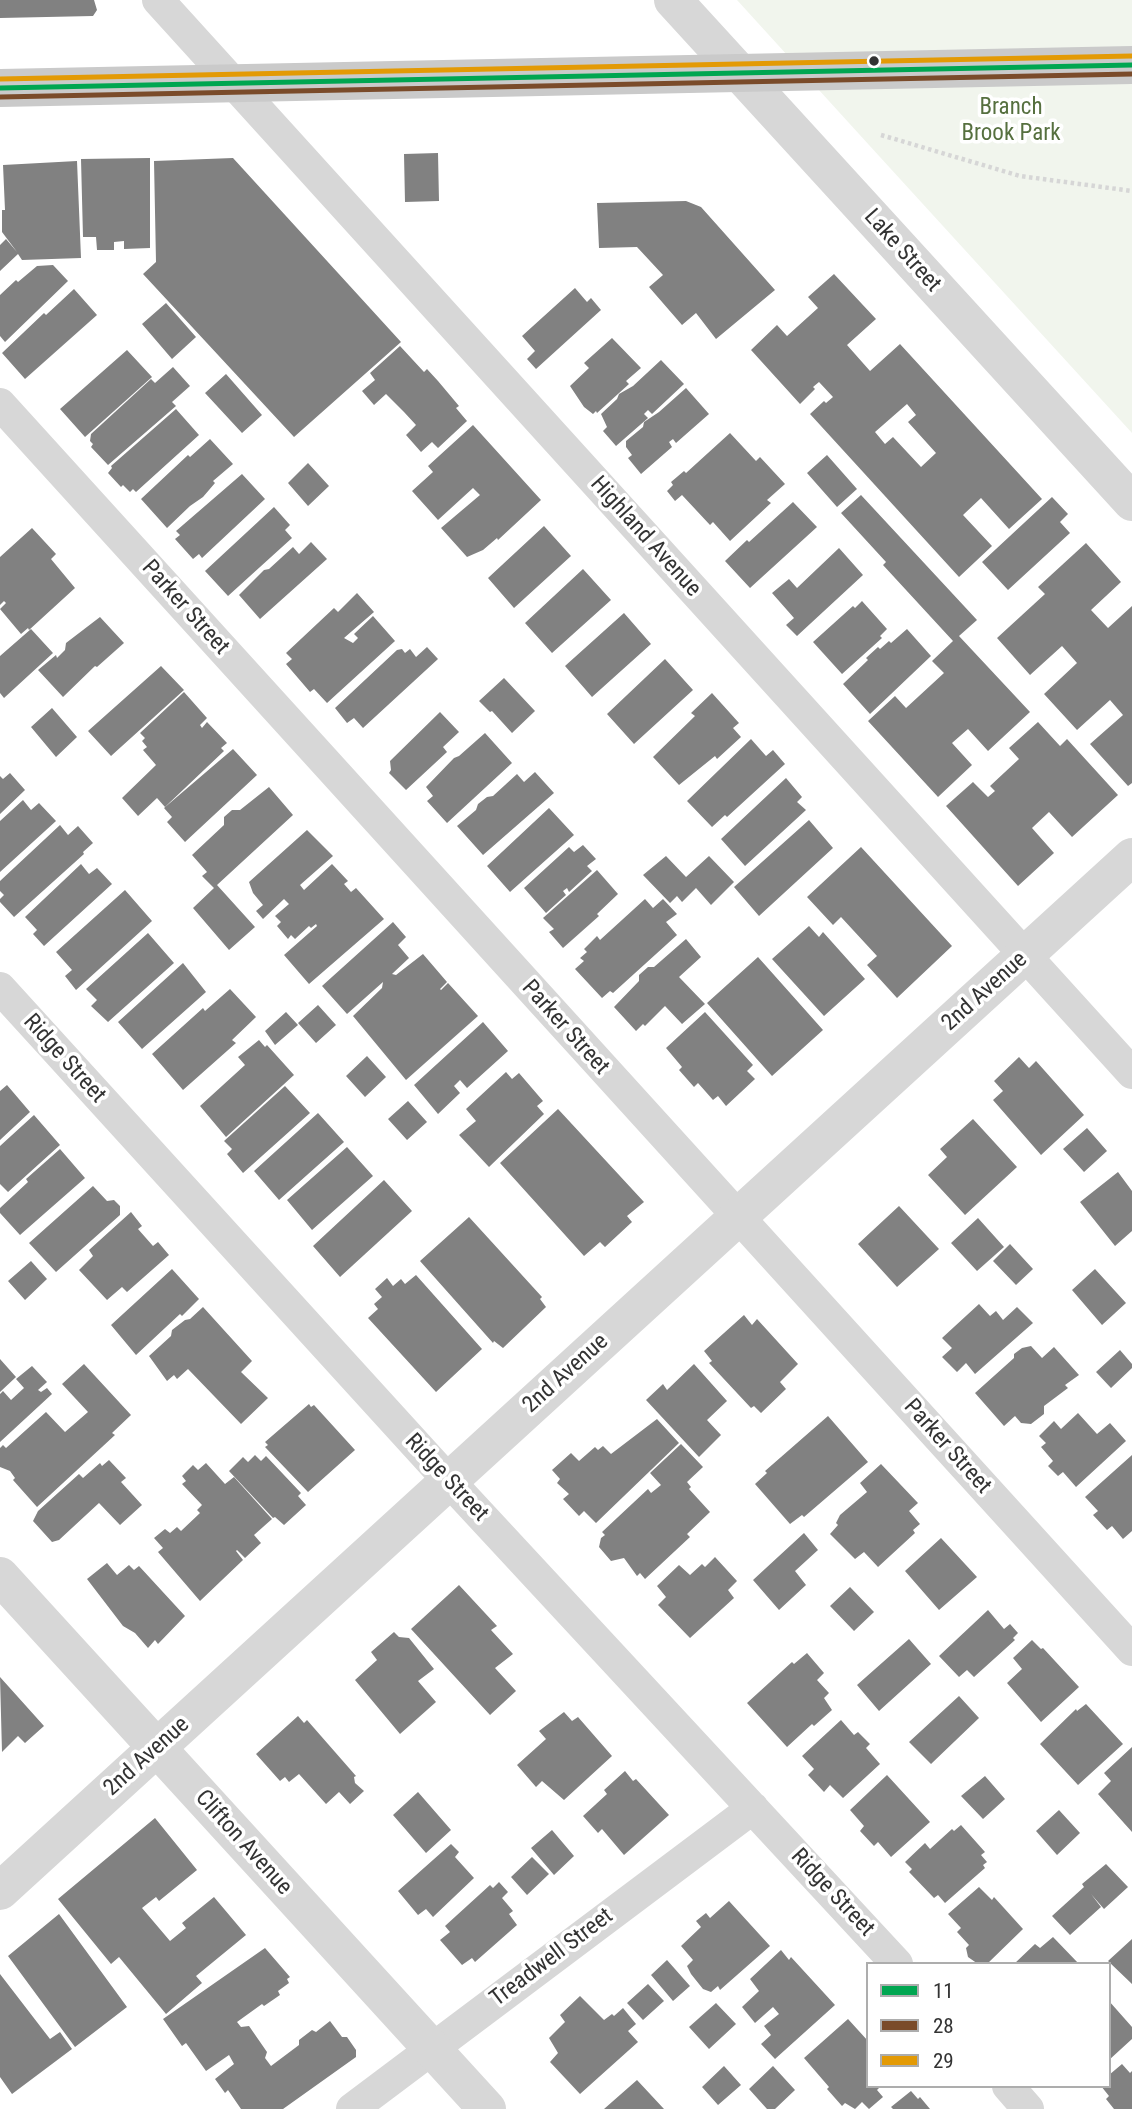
<!DOCTYPE html>
<html>
<head>
<meta charset="utf-8">
<style>
	body { margin:0 }
	#map { position:relative; width:1132px; height:2109px; overflow:hidden; background:#fff; font-family:"Roboto Condensed",sans-serif }
	canvas { display:block }
	.legend { position:absolute; left:866px; top:1962px; width:245px; height:126px; box-sizing:border-box; background:#fff; border:2px solid #adadad; margin:0; padding:9px 12px; list-style:none; font-size:21px; color:#333 }
	.legend li { display:flex; align-items:center; gap:14px; height:35px }
	.legend b { width:35px; border:2px solid #adadad }
</style>
</head>
<body>
<div id="map">
<canvas width="1132" height="2109"></canvas>
<ul class="legend">
<li><b style="height:9px;background:#00a651"></b>11</li>
<li><b style="height:9px;background:#7a4b2a"></b>28</li>
<li><b style="height:9px;background:#e39a05"></b>29</li>
</ul>
</div>
<script>
const ctx = document.querySelector('canvas').getContext('2d');
ctx.lineJoin = 'round';
function fillPath(path, color) {
  ctx.fillStyle = color;
  ctx.fill(path, 'evenodd');
}
function shape(rows) {
  const path = new Path2D();
  for (const r of rows) {
    path.moveTo(r[0], r[1]);
    for (let i = 2; i < r.length; i += 2) path.lineTo(r[i], r[i + 1]);
  }
  return path;
}
function trace(path, color, width, dash) {
  ctx.strokeStyle = color;
  ctx.lineWidth = width;
  ctx.lineCap = dash ? 'butt' : 'round';
  ctx.setLineDash(dash || []);
  ctx.stroke(path);
}
function drawText(font, color, halo, rows, align = 'center') {
  ctx.font = font + ' "Roboto Condensed",sans-serif';
  ctx.lineWidth = 7;
  ctx.setLineDash([]);
  ctx.textBaseline = 'middle';
  ctx.strokeStyle = halo;
  ctx.fillStyle = color;
  for (const [text, x, y, turn = 0] of rows) {
    ctx.save();
    ctx.translate(x, y);
    ctx.rotate((+turn || 0) * Math.PI / 180);
    ctx.textAlign = isNaN(turn) ? turn : align;
    if (halo) ctx.strokeText(text, 0, 0);
    ctx.fillText(text, 0, 0);
    ctx.restore();
  }
}
fillPath(shape([
	[737,0,1132,0,1132,433,869,145]
]), '#f1f5ed');
fillPath(shape([
	[0,0,94,0,97,10,93,16,0,18],
	[438,153,439,201,405,202,404,154],
	[150,158,150,248,124,249,124,241,114,242,114,250,97,250,96,237,83,237,81,159],
	[233,158,401,342,294,437,143,274,156,262,154,161],
	[77,161,81,258,22,260,18,254,0,271,0,245,6,239,17,252,2,232,2,210,5,210,3,165],
	[686,201,701,207,775,290,716,339,696,313,682,325,649,287,663,275,637,247,599,248,597,203],
	[53,265,68,281,5,342,0,336,0,295,16,280,18,282,37,266],
	[834,274,876,319,847,345,870,371,900,344,1042,499,1009,529,981,498,963,515,992,546,959,577,810,414,824,401,826,403,833,397,819,382,813,387,815,389,800,404,751,350,777,325,787,336,818,308,808,297],
	[907,404,916,415,908,422,936,453,921,467,893,437,885,444,875,432],
	[575,288,587,302,591,298,601,310,536,369,527,359,535,351,522,336],
	[74,289,97,315,25,379,2,353,44,313,46,315],
	[166,303,196,337,172,359,142,324],
	[612,338,641,368,626,381,629,384,597,413,596,411,593,414,584,407,570,386,589,368,584,363],
	[400,346,424,372,427,369,438,381,459,406,456,408,467,421,438,448,432,442,421,452,406,435,416,425,404,412,386,394,374,405,362,391,375,380,370,373],
	[127,350,152,377,85,437,60,409],
	[661,360,684,384,652,414,648,410,644,414,648,418,616,446,603,431,607,427,601,414,617,399,619,394,633,386],
	[173,367,190,386,172,402,176,406,108,465,91,447,93,444,90,441,91,434,151,379,155,383],
	[226,374,262,415,242,433,205,393],
	[686,388,709,414,676,443,673,439,669,442,672,447,641,474,628,458,632,455,626,447,626,441,643,427,644,422,659,412],
	[176,409,199,435,136,492,133,489,130,492,123,485,121,487,108,473,112,468,111,466],
	[473,425,541,500,498,540,497,538,483,550,467,557,441,528,480,495,473,488,438,520,412,491,433,472,428,466],
	[730,433,756,461,760,457,785,484,767,500,771,503,730,541,713,522,710,525,682,495,675,501,667,491,673,485,671,482,684,471,686,473],
	[210,439,233,464,213,481,215,483,203,497,190,506,167,528,141,499,188,455,190,457],
	[827,455,857,489,837,507,807,473],
	[308,463,329,486,308,506,288,483],
	[242,474,265,499,202,558,199,554,193,559,175,539,180,535,176,531],
	[861,495,977,620,959,636,1030,712,988,751,968,729,952,743,972,765,938,797,868,721,895,696,906,708,944,673,932,661,953,641,883,565,886,562,841,513],
	[1052,497,1068,514,1060,522,1070,533,1008,590,982,562],
	[793,502,817,527,750,588,725,561,747,540,749,542],
	[274,507,290,525,285,530,292,538,228,596,205,571],
	[544,526,571,556,514,608,488,578],
	[32,528,56,554,51,559,75,588,29,630,28,628,21,634,0,609,6,603,4,601,0,605,0,557],
	[311,542,327,559,260,619,239,595,264,570,269,569,293,547,299,554],
	[1086,543,1121,582,1091,610,1108,628,1132,606,1132,783,1128,786,1090,744,1123,715,1110,700,1077,730,1044,694,1077,663,1062,646,1030,675,997,638,1045,594,1038,587],
	[839,548,863,575,797,636,786,625,794,618,772,593,789,579,797,588],
	[583,569,611,600,552,653,525,623],
	[357,593,374,612,344,638,353,643,358,638,354,634,373,616,395,641,327,703,314,689,310,692,286,664,292,659,286,653,334,608,338,612],
	[862,601,887,629,880,636,882,638,842,674,813,642,853,606,855,608],
	[624,613,651,644,592,697,565,666],
	[100,617,124,643,97,667,95,666,63,697,38,670,56,655,57,658,65,650,66,643],
	[31,629,53,653,4,698,0,693,0,656],
	[907,629,931,656,870,714,843,684,868,660,866,658,878,647,880,649,889,641,891,643],
	[427,647,438,659,363,728,354,718,347,723,335,708,397,650,402,649,405,653,410,649,416,657],
	[665,659,693,690,634,744,607,714],
	[161,666,184,690,111,756,88,731],
	[504,678,535,711,512,733,492,711,490,712,479,701],
	[184,692,207,718,200,725,202,728,207,722,227,743,221,748,224,751,165,807,157,798,138,816,122,798,156,765,143,750,147,747,142,741,145,738,140,733],
	[712,693,739,723,733,728,741,737,717,759,715,756,679,785,653,757,695,716,691,713],
	[52,708,77,737,56,757,31,727],
	[440,712,459,732,443,747,447,752,406,790,389,773,391,770,390,761],
	[1038,722,1060,746,1067,739,1118,795,1072,837,1049,812,1032,828,1054,853,1018,886,946,806,973,782,988,797,995,791,990,786,1019,759,1009,748],
	[485,733,512,763,447,823,427,801,433,796,426,787,454,758,459,756],
	[751,739,766,756,773,750,785,764,727,817,725,815,712,827,687,801],
	[233,749,257,775,185,842,167,822,172,817,164,808],
	[535,772,554,793,483,855,457,826,476,810,478,804,487,797,493,796,517,774,524,782],
	[10,773,25,790,0,814,0,776,3,779],
	[786,778,802,797,797,802,806,810,745,866,721,839],
	[269,787,293,815,217,885,255,927,229,950,193,908,214,888,202,876,207,872,192,855,224,825,224,817,232,810,240,810],
	[23,800,31,810,39,803,56,821,0,872,0,821],
	[549,808,574,835,510,892,487,866],
	[809,820,833,848,759,916,734,887],
	[60,825,68,835,78,826,93,843,83,852,84,854,14,917,0,902,0,899,4,895,0,891,0,881],
	[307,830,333,856,300,885,304,890,332,864,348,881,344,884,351,892,356,888,384,919,309,984,284,955,317,926,316,924,311,928,309,926,295,939,291,935,288,939,277,926,281,922,275,916,289,904,284,899,263,919,256,911,263,905,253,893,249,882],
	[583,845,596,859,587,866,592,871,569,892,567,888,563,891,566,895,546,913,524,888,569,847,574,852],
	[861,847,952,946,897,998,867,965,877,956,841,917,833,925,807,897],
	[666,856,686,877,709,856,734,882,711,905,696,888,682,902,677,896,670,903,643,875],
	[81,864,89,874,97,868,112,884,44,946,33,934,37,930,25,917],
	[597,870,618,894,597,914,599,916,563,948,549,932,554,929,543,918],
	[125,890,152,921,76,990,65,976,72,970,56,952],
	[645,899,653,908,663,899,677,914,666,922,677,935,613,993,610,991,602,998,575,969,584,961,580,958,587,952,584,949,597,936,600,940],
	[393,922,406,937,398,945,409,958,392,974,396,975,423,954,447,982,440,989,441,990,448,983,478,1016,406,1080,353,1016,382,988,383,982,347,1014,322,986],
	[809,926,819,937,823,932,865,979,824,1016,772,959],
	[148,933,174,963,108,1022,91,1006,97,1000,86,989],
	[686,939,701,957,679,977,705,1004,682,1024,665,1006,645,1026,643,1024,636,1031,614,1007,639,981,639,975,648,967,654,967],
	[758,957,823,1030,772,1076,707,1003],
	[183,963,206,992,142,1049,118,1022],
	[230,989,256,1017,232,1040,236,1043,183,1090,152,1054,203,1008,205,1011],
	[318,1005,336,1025,316,1043,298,1023],
	[286,1012,298,1025,275,1045,265,1031],
	[705,1012,753,1065,747,1071,755,1079,726,1106,718,1096,713,1100,698,1083,694,1087,679,1070,682,1067,666,1048],
	[483,1022,508,1051,467,1088,460,1080,454,1086,460,1093,438,1114,414,1085],
	[259,1040,265,1047,267,1045,294,1075,226,1137,200,1106,245,1065,238,1057],
	[367,1056,386,1077,365,1097,346,1076],
	[1019,1057,1029,1068,1036,1061,1084,1115,1041,1155,993,1100,1003,1091,994,1081],
	[506,1072,512,1079,519,1073,543,1101,537,1106,544,1114,489,1167,459,1135,476,1121,466,1109],
	[7,1085,30,1112,0,1140,0,1091],
	[285,1086,310,1113,243,1173,227,1154,232,1149,224,1141],
	[408,1101,427,1122,407,1140,388,1119],
	[558,1109,644,1202,627,1216,632,1222,605,1247,600,1242,584,1256,500,1163],
	[318,1113,344,1142,279,1200,254,1171],
	[34,1115,60,1145,8,1192,0,1184,0,1146],
	[973,1119,1017,1167,965,1215,928,1175,947,1157,940,1149],
	[1087,1128,1107,1151,1084,1172,1063,1149],
	[347,1147,373,1176,312,1230,287,1200],
	[60,1149,85,1178,20,1235,0,1213,0,1208,28,1182,26,1179],
	[1118,1172,1132,1191,1132,1231,1115,1246,1080,1202],
	[384,1180,412,1211,340,1277,313,1246],
	[93,1186,107,1201,114,1200,120,1206,120,1215,56,1272,29,1243],
	[899,1206,939,1249,897,1287,858,1244],
	[131,1212,142,1226,138,1229,153,1246,158,1242,169,1255,127,1292,122,1287,107,1300,79,1270,93,1256,89,1250],
	[469,1217,542,1297,540,1299,546,1307,503,1348,494,1341,493,1343,420,1261],
	[978,1218,1004,1247,977,1271,951,1243],
	[1010,1244,1033,1269,1016,1285,993,1261],
	[31,1261,47,1279,25,1300,8,1281],
	[172,1269,199,1299,182,1316,180,1314,136,1355,111,1325],
	[1095,1269,1126,1303,1102,1325,1072,1290],
	[416,1275,482,1349,436,1392,368,1318,378,1309,374,1304,382,1297,375,1289,387,1278,393,1286,401,1279,405,1284],
	[979,1304,990,1316,996,1311,1003,1320,1017,1307,1033,1323,975,1374,966,1363,957,1372,942,1357,952,1348,942,1338],
	[203,1307,252,1361,241,1372,268,1398,241,1424,188,1369,177,1379,174,1375,167,1381,149,1356,171,1336,172,1330,185,1320,190,1319],
	[744,1315,752,1325,757,1319,798,1364,780,1382,786,1389,761,1413,754,1406,751,1408,709,1363,712,1361,704,1351],
	[1031,1346,1042,1358,1054,1347,1079,1375,1065,1385,1068,1388,1044,1406,1044,1414,1031,1424,1021,1423,1015,1416,1004,1426,975,1393,1014,1358,1014,1354,1022,1348],
	[1120,1350,1132,1364,1132,1368,1111,1388,1096,1372],
	[0,1359,16,1377,0,1392],
	[84,1364,131,1415,112,1433,115,1435,37,1507,13,1480,15,1478,10,1471,0,1467,0,1448,3,1445,6,1448,46,1412,65,1432,88,1412,62,1384],
	[694,1364,727,1401,707,1420,721,1435,699,1457,646,1400,663,1384,667,1390],
	[32,1366,47,1382,38,1390,41,1392,47,1388,52,1394,0,1442,0,1394,3,1391,11,1400,24,1388,16,1379],
	[309,1404,311,1407,314,1405,355,1450,308,1492,265,1447,268,1445,265,1442],
	[1078,1413,1097,1434,1110,1423,1126,1441,1076,1487,1063,1472,1058,1476,1048,1466,1053,1461,1041,1447,1046,1443,1039,1436,1054,1421,1061,1429],
	[828,1416,868,1462,804,1517,802,1515,790,1524,755,1484,767,1473,765,1471],
	[657,1419,679,1443,596,1523,584,1511,579,1516,563,1499,569,1494,557,1483,560,1479,552,1470,571,1453,579,1461,595,1447,598,1450,603,1446,611,1454],
	[681,1444,703,1467,687,1482,691,1487,689,1489,710,1512,687,1534,690,1537,645,1579,640,1573,637,1576,624,1558,611,1561,599,1547,601,1538,605,1535,602,1532,648,1489,651,1493,661,1485,650,1473],
	[255,1455,261,1461,266,1456,301,1493,298,1496,306,1505,284,1525,275,1517,273,1518,229,1471,243,1457,248,1462],
	[1132,1455,1132,1531,1123,1539,1112,1526,1107,1530,1093,1515,1098,1511,1085,1497],
	[109,1460,126,1478,121,1482,142,1505,120,1525,99,1503,59,1540,52,1542,33,1521,38,1511,79,1474,83,1478,100,1463,102,1466],
	[206,1463,225,1484,234,1477,272,1519,254,1535,261,1543,245,1558,237,1550,236,1551,243,1560,200,1601,158,1552,163,1548,154,1538,165,1529,170,1533,177,1527,181,1531,200,1513,197,1510,202,1505,182,1484,186,1481,182,1476,193,1465,198,1470],
	[881,1464,918,1503,909,1511,920,1524,913,1530,915,1533,878,1567,864,1552,855,1559,830,1534,838,1525,836,1523,840,1515,867,1492,860,1483],
	[804,1533,818,1550,795,1571,806,1585,779,1610,753,1580],
	[941,1538,977,1577,939,1610,905,1571],
	[715,1557,737,1581,728,1590,734,1598,690,1638,658,1605,666,1597,657,1586,679,1565,690,1575,702,1564,705,1567],
	[107,1563,117,1575,129,1565,134,1570,139,1566,185,1616,158,1644,155,1640,148,1648,135,1633,123,1626,87,1579],
	[459,1585,497,1626,491,1630,513,1654,495,1668,516,1691,490,1715,411,1629],
	[850,1587,874,1612,854,1631,830,1606],
	[988,1610,1004,1629,1010,1624,1018,1633,1013,1638,1015,1640,974,1677,967,1670,959,1677,939,1656],
	[394,1632,399,1637,409,1638,434,1669,418,1681,436,1702,400,1734,355,1680,377,1660,371,1652],
	[909,1639,931,1664,879,1711,857,1685],
	[1032,1640,1041,1649,1043,1648,1079,1687,1041,1722,1007,1683,1022,1669,1013,1658],
	[807,1653,824,1673,817,1680,829,1693,824,1698,832,1710,814,1726,812,1724,787,1747,747,1703,792,1662,794,1664],
	[0,1677,44,1726,25,1743,18,1736,2,1752],
	[959,1696,979,1718,931,1764,909,1742],
	[1086,1704,1123,1744,1078,1785,1040,1744,1076,1709,1077,1711],
	[564,1712,572,1721,578,1717,612,1756,564,1800,542,1781,536,1787,517,1765,546,1739,539,1731],
	[298,1716,304,1723,307,1720,356,1776,354,1777,355,1783,364,1791,350,1804,339,1792,326,1804,299,1774,289,1782,285,1777,280,1781,256,1754],
	[841,1720,854,1735,858,1732,870,1744,866,1748,880,1764,843,1798,830,1785,824,1792,808,1775,814,1769,802,1756],
	[1132,1747,1132,1832,1098,1794,1111,1781,1104,1773],
	[625,1771,633,1781,636,1779,669,1815,624,1855,602,1829,598,1833,583,1816,607,1794,604,1790],
	[887,1775,930,1822,891,1857,878,1842,874,1846,860,1831,864,1826,850,1810],
	[985,1776,1005,1799,983,1819,961,1796],
	[418,1792,451,1830,426,1853,393,1815],
	[1059,1810,1080,1833,1057,1855,1036,1831],
	[155,1818,197,1870,159,1901,156,1897,142,1908,170,1941,186,1928,182,1923,214,1897,246,1935,196,1976,202,1983,166,2014,119,1957,111,1964,58,1899],
	[961,1825,985,1852,981,1855,987,1862,983,1865,985,1868,945,1903,938,1895,934,1898,909,1872,912,1869,905,1862,925,1843,930,1849,952,1829,954,1831],
	[552,1830,574,1856,554,1875,531,1848],
	[451,1844,459,1852,455,1857,474,1878,433,1917,426,1909,418,1915,398,1891],
	[532,1857,549,1874,527,1895,511,1877],
	[1106,1864,1128,1887,1104,1909,1091,1894,1101,1907,1070,1935,1052,1916,1084,1887,1082,1884],
	[499,1882,508,1892,502,1898,513,1911,509,1914,517,1925,475,1962,472,1958,462,1965,440,1940,450,1932,445,1926,490,1885,493,1888],
	[979,1887,992,1900,994,1897,1023,1929,987,1964,978,1964,968,1957,966,1948,969,1945,957,1932,961,1928,948,1914],
	[729,1901,770,1946,720,1990,718,1986,711,1992,703,1989,691,1974,687,1966,693,1960,681,1946,701,1927,696,1921,706,1913,710,1918],
	[59,1914,127,2007,75,2047,8,1956],
	[1053,1937,1079,1964,1014,1964,1035,1944,1040,1948],
	[1132,1939,1132,1984,1108,1961],
	[265,1948,290,1977,287,1979,289,1983,278,1991,280,1995,264,2006,262,2004,237,2022,241,2027,249,2026,267,2052,265,2058,271,2066,299,2045,299,2040,312,2030,316,2032,330,2021,342,2037,347,2037,356,2050,356,2057,283,2109,241,2109,228,2090,225,2093,215,2079,234,2064,229,2055,206,2071,186,2043,182,2046,163,2019],
	[781,1950,789,1960,791,1957,835,2005,775,2059,761,2044,771,2035,764,2026,779,2014,773,2007,755,2023,742,2007,759,1991,750,1979],
	[667,1960,690,1986,673,2001,651,1975],
	[0,1974,50,2039,60,2032,72,2049,12,2094,0,2077],
	[648,1984,664,2001,643,2020,627,2003],
	[580,1996,604,2020,612,2014,614,2016,623,2008,636,2024,628,2031,638,2042,580,2094,550,2062,558,2053,549,2038,565,2022,560,2015],
	[1109,2001,1132,2027,1132,2039,1109,2060],
	[716,2003,736,2024,709,2049,689,2027],
	[848,2019,868,2041,868,2086,881,2086,877,2090,883,2097,869,2109,862,2102,855,2109,845,2103,842,2106,827,2089,829,2087,804,2058],
	[1122,2064,1130,2073,1132,2071,1132,2109,1114,2109,1106,2099,1109,2096,1101,2086,1109,2086,1109,2075],
	[724,2066,741,2085,718,2105,702,2087],
	[773,2066,795,2090,775,2109,767,2109,749,2089],
	[637,2080,664,2109,604,2109],
	[911,2091,918,2099,920,2097,930,2109,893,2109,891,2107]
]), '#818181');
trace(shape([
	[881,135,1020,176,1132,191]
]), '#d6d6d6', 4.5, [3.5, 3.5]);
trace(shape([
	[158,0,1132,1073],
	[0,404,1132,1650],
	[0,988,449,1481,897,1964],
	[1008,2086,1028,2109],
	[352,2109,753,1808]
]), '#d7d7d7', 32);
trace(shape([
	[673,0,1132,502],
	[0,1576,487,2109],
	[0,1891,1132,857]
]), '#d7d7d7', 38);
trace(shape([
	[0,88,1132,65]
]), '#cacaca', 38);
trace(shape([
	[0,88,1132,65]
]), '#00a651', 5);
trace(shape([
	[0,97,1132,74]
]), '#7a4b2a', 5);
trace(shape([
	[0,79,1132,56]
]), '#e39a05', 5);
for (const [x, y, r, color] of [
	[874,61,6,"#333"]
]) {
  const dot = new Path2D();
  dot.arc(x, y, r, 0, 2 * Math.PI);
  ctx.fillStyle = color;
  ctx.fill(dot);
  trace(dot, '#fff', 2.5);
}
drawText('23px', '#56703f', '#fff', [
	["Branch",1011,108],
	["Brook Park",1011,134]
]);
drawText('23px', '#333', '#fff', [
	["Lake Street",902,251,48],
	["Highland Avenue",645,537,48],
	["Parker Street",185,608,48],
	["2nd Avenue",985,992,-42],
	["Parker Street",565,1028,48],
	["Ridge Street",64,1059,48],
	["2nd Avenue",566,1374,-42],
	["Parker Street",947,1447,48],
	["Ridge Street",446,1478,47],
	["2nd Avenue",147,1757,-42],
	["Clifton Avenue",243,1843,48],
	["Ridge Street",832,1893,47],
	["Treadwell Street",552,1958,-37]
]);
</script>
</body>
</html>
